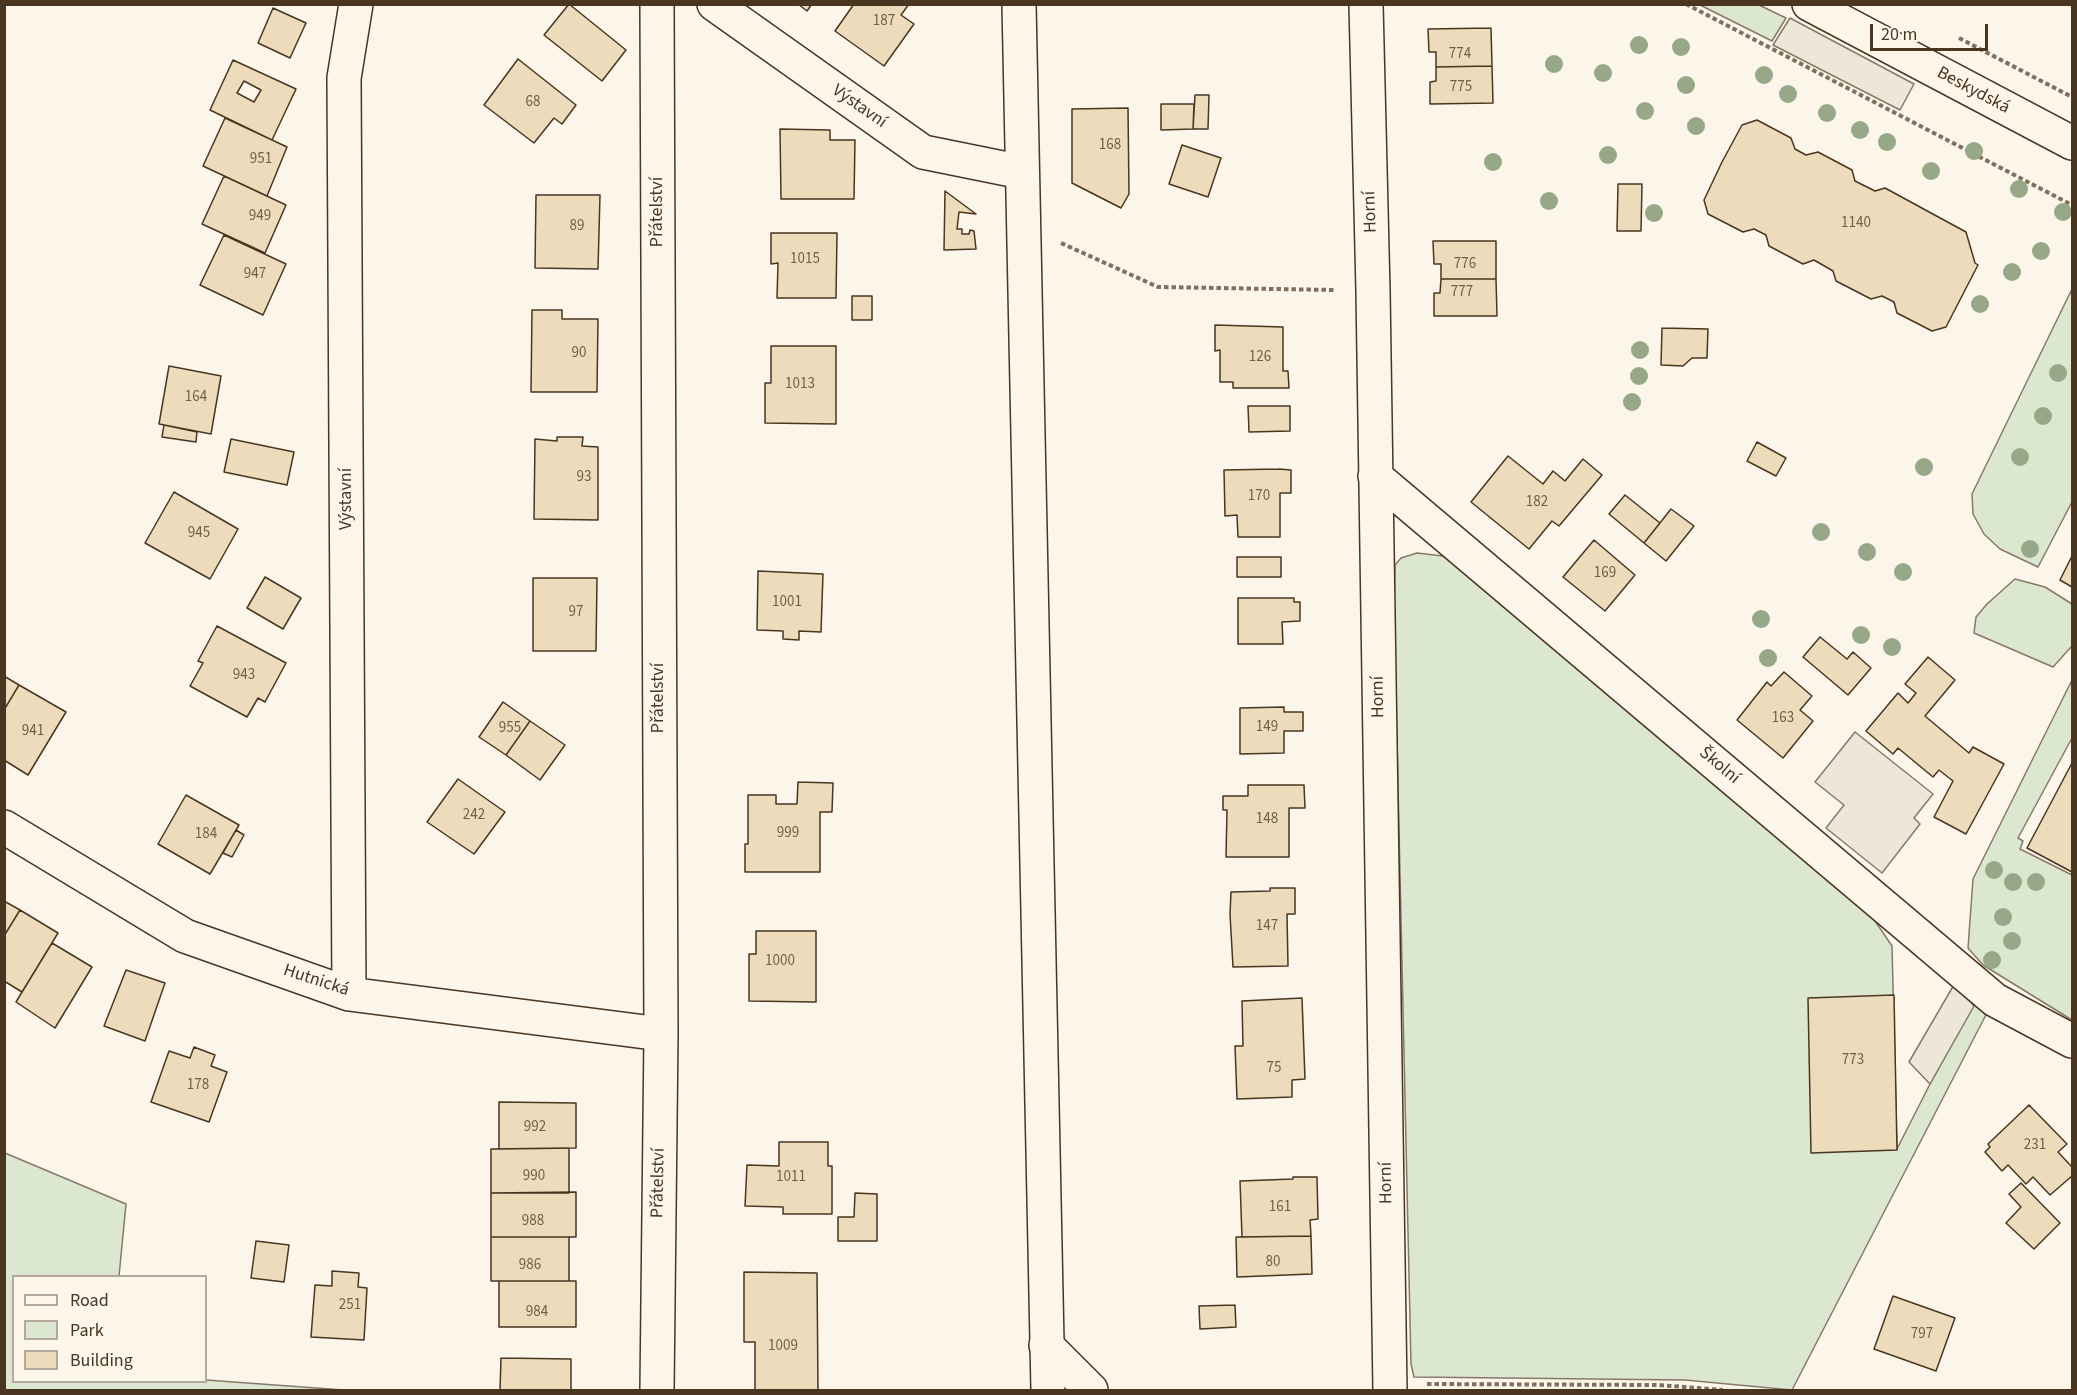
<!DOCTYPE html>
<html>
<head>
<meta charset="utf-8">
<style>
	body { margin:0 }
	#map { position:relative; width:2077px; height:1395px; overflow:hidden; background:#fbf6e9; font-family:"Source Sans 3",sans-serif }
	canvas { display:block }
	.frame { position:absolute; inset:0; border:6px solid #4a3520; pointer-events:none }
	.legend { position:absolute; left:12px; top:1275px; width:195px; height:108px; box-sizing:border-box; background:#fbf6e9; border:2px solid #b4a999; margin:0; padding:8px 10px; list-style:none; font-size:18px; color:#4a3520 }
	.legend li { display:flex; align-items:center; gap:12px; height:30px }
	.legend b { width:30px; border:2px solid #b4a999 }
	.scale { position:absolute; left:1870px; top:24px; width:118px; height:27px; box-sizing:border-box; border:3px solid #4a3520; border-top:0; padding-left:8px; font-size:18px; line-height:21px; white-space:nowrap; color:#4a3520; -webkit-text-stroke:4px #fbf6e9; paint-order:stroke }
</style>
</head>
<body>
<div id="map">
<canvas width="2077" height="1395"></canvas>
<div class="frame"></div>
<ul class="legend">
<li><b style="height:8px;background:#fbf6e9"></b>Road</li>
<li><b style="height:16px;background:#dce7d0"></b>Park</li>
<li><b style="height:16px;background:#ecdcbc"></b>Building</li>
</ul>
<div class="scale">20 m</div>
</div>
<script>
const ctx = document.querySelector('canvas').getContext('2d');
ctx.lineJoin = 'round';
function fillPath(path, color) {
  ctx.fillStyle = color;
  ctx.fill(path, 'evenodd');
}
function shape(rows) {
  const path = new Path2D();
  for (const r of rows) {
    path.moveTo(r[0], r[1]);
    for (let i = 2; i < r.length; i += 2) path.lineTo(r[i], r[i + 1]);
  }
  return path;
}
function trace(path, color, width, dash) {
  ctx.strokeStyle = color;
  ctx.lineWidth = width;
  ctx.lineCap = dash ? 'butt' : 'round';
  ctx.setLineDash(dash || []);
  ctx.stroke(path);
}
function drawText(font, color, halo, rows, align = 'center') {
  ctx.font = font + ' "Source Sans 3",sans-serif';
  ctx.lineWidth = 4.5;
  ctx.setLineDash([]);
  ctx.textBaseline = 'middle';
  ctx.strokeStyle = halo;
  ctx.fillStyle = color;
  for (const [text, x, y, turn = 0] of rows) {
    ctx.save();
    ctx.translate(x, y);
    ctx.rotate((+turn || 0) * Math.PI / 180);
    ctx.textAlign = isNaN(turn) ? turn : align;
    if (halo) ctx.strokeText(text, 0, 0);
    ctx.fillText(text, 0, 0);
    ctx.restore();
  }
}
const green = shape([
	[1700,5,1759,5,1786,18,1772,41,1700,5],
	[2072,289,2072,502,2038,567,2000,549,1984,534,1973,514,1972,494,2072,289],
	[1417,553,1443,556,1459,565,1871,915,1892,946,1897,1149,1930,1084,1975,1003,1989,1009,1792,1390,1685,1380,1414,1377,1411,1364,1407,1187,1394,607,1395,565,1401,558,1417,553],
	[2015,579,2045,587,2072,604,2072,646,2053,667,1974,633,1976,617,1987,604,2015,579],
	[2072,680,2072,738,2018,838,2023,841,2020,849,2072,875,2072,1020,1983,965,1968,948,1973,879,2072,680],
	[5,1153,126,1204,119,1276,14,1276,14,1382,206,1382,206,1380,344,1390,5,1390,5,1153]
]);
fillPath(green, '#dce7d0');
trace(green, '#887966', 1.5);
const parking = shape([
	[1790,18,1914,84,1900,110,1773,45,1790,18],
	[1855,732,1933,794,1914,818,1920,824,1882,873,1826,828,1844,805,1815,782,1855,732],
	[1955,983,1974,1006,1930,1084,1909,1062,1955,983]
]);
fillPath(parking, '#ede7d9');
trace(parking, '#887966', 1.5);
const building = shape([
	[569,4,626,50,602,81,544,35,569,4],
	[798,4,812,4,807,11,798,4],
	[854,4,909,4,901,15,914,24,884,66,835,31,854,4],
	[273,8,306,23,290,58,258,43,273,8],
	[1491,28,1492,66,1436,67,1436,52,1429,52,1428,29,1491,28],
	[518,59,576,105,562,124,554,118,534,143,484,105,518,59],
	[233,60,296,89,272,140,210,110,233,60],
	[244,81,261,90,254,102,237,93,244,81],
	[1492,66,1493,103,1430,104,1430,82,1436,81,1436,67,1492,66],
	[1195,95,1209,95,1208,129,1193,129,1195,95],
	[1161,104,1194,104,1193,129,1161,130,1161,104],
	[1128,108,1129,194,1121,208,1072,183,1072,109,1128,108],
	[225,118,287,147,267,196,203,166,225,118],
	[1757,120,1791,138,1795,149,1806,155,1818,152,1852,170,1855,181,1875,191,1885,188,1966,232,1975,263,1978,265,1946,327,1932,331,1897,313,1894,302,1882,296,1871,299,1836,281,1833,271,1814,260,1803,264,1769,246,1766,235,1754,229,1743,232,1708,214,1704,200,1722,162,1742,125,1757,120],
	[780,129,830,130,830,140,855,140,854,199,781,199,780,129],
	[1182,145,1221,158,1208,197,1169,184,1182,145],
	[224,176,286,205,265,253,202,224,224,176],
	[1618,184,1642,184,1641,231,1617,231,1618,184],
	[945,191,976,214,959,212,957,229,962,229,962,234,969,234,970,230,974,231,976,249,944,250,945,191],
	[536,195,600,195,598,269,535,268,536,195],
	[771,233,837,233,836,298,777,298,778,263,771,264,771,233],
	[224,235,286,264,263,315,200,285,224,235],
	[1433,241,1496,241,1496,279,1441,279,1441,264,1434,264,1433,241],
	[1441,279,1496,279,1497,316,1434,316,1434,293,1440,293,1441,279],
	[852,296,872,296,872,320,852,320,852,296],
	[532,310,562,310,562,319,598,319,597,392,531,392,532,310],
	[1215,325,1283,327,1283,371,1288,371,1289,388,1233,388,1233,382,1220,382,1220,350,1215,351,1215,325],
	[1662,328,1708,329,1707,358,1692,358,1683,366,1661,365,1662,328],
	[771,346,836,346,836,424,765,423,765,383,771,383,771,346],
	[169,366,221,376,211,434,159,424,169,366],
	[1248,406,1290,406,1290,431,1249,432,1248,406],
	[164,425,197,432,196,442,162,437,164,425],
	[557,437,583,437,582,446,598,447,598,520,534,519,535,439,557,441,557,437],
	[231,439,294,452,287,485,224,472,231,439],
	[1757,442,1786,458,1776,476,1747,461,1757,442],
	[1508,456,1543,484,1553,471,1565,481,1583,459,1602,475,1559,526,1552,521,1529,549,1471,502,1508,456],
	[1279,469,1291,470,1291,493,1280,493,1280,537,1238,537,1237,515,1225,516,1224,470,1279,469],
	[174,492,238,529,210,579,145,543,174,492],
	[1625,495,1660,523,1644,543,1609,514,1625,495],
	[1671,509,1694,526,1666,561,1644,543,1671,509],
	[1594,540,1635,575,1605,611,1563,577,1594,540],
	[2072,556,2072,587,2060,580,2072,556],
	[1237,557,1281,557,1281,577,1237,577,1237,557],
	[758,571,823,574,821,632,799,631,799,640,783,639,783,631,757,630,758,571],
	[265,577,301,598,283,629,247,608,265,577],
	[533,578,597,578,596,651,533,651,533,578],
	[1238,598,1294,598,1294,602,1300,602,1300,621,1282,622,1283,644,1238,644,1238,598],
	[217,626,286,663,265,702,258,698,247,717,190,686,203,663,198,661,217,626],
	[1820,637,1847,659,1853,652,1871,668,1848,695,1803,657,1820,637],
	[1928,657,1955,680,1925,716,1969,753,1973,747,2004,764,1966,834,1934,817,1953,781,1939,770,1933,777,1898,748,1893,754,1866,731,1898,693,1908,703,1916,693,1905,684,1928,657],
	[1784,672,1812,696,1800,710,1813,721,1783,758,1737,720,1767,682,1771,686,1784,672],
	[4,676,19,685,4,710,4,676],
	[19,685,66,712,28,775,4,760,4,710,19,685],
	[503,702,530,721,506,755,479,737,503,702],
	[1284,707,1284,712,1303,712,1303,731,1284,731,1284,753,1240,754,1240,708,1284,707],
	[530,721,565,745,540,780,506,755,530,721],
	[2072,763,2072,872,2027,848,2072,763],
	[458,779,505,812,474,854,427,822,458,779],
	[798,782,833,783,832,812,820,812,820,872,745,872,745,844,748,844,748,795,776,795,776,804,797,804,798,782],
	[1248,785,1304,785,1305,808,1289,808,1289,857,1226,857,1227,810,1223,810,1223,796,1248,796,1248,785],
	[186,795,239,825,210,874,158,844,186,795],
	[236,830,244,835,232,857,223,853,236,830],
	[1270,888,1295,888,1295,914,1287,914,1288,966,1233,967,1230,914,1231,892,1270,891,1270,888],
	[4,901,20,910,4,936,4,901],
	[20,910,58,933,22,992,4,981,4,936,20,910],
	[756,931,816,931,816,1002,749,1001,749,954,756,954,756,931],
	[52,943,92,967,55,1028,16,1002,52,943],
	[126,970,165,983,145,1041,104,1026,126,970],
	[1894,995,1897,1150,1811,1153,1808,998,1894,995],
	[1302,998,1305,1079,1292,1080,1292,1097,1237,1099,1235,1046,1243,1046,1242,1001,1302,998],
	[194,1047,215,1055,211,1066,227,1072,209,1122,151,1102,169,1051,190,1058,194,1047],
	[499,1102,576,1103,576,1148,499,1149,499,1102],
	[2029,1105,2067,1144,2058,1152,2072,1167,2072,1176,2050,1195,2033,1177,2026,1184,2008,1165,2002,1171,1985,1152,1990,1147,1988,1144,2029,1105],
	[779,1142,828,1142,828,1166,832,1166,832,1214,783,1214,783,1207,745,1206,747,1165,779,1166,779,1142],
	[569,1148,569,1193,491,1193,491,1149,569,1148],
	[1293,1177,1317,1177,1318,1219,1310,1220,1311,1236,1242,1237,1240,1181,1293,1179,1293,1177],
	[2021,1183,2060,1223,2034,1249,2006,1223,2021,1207,2009,1194,2021,1183],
	[576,1192,576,1237,491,1237,491,1193,576,1192],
	[855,1193,877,1194,877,1241,838,1241,838,1217,854,1217,855,1193],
	[1311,1236,1312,1274,1237,1277,1236,1237,1311,1236],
	[491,1237,569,1237,569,1281,491,1281,491,1237],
	[256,1241,289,1245,284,1282,251,1278,256,1241],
	[332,1271,359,1273,358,1287,367,1288,364,1340,311,1337,315,1285,332,1286,332,1271],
	[744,1272,817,1273,818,1390,755,1390,755,1342,744,1342,744,1272],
	[499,1281,576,1281,576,1327,499,1327,499,1281],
	[1893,1296,1955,1318,1936,1371,1874,1349,1893,1296],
	[1235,1305,1236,1327,1200,1329,1199,1306,1235,1305],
	[501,1358,571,1359,571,1390,500,1390,501,1358]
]);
fillPath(building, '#ecdcbc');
trace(building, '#4a3520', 1.5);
const minor = shape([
	[714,4,923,152,1022,172],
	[1366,4,1373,291,1390,1390],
	[1809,4,2072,143],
	[1375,476,1995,1000,2072,1041],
	[4,827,185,936,349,994,661,1034],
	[349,994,344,78,356,4],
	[1046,1345,1091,1390],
	[657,1390,661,1034,657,4]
]);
const major = shape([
	[1019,4,1048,1390]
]);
trace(minor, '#4a3520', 36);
trace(major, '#4a3520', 36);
trace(shape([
	[1686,4,2072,205],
	[1959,38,2072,97],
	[1061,243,1158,287,1335,290],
	[1427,1384,1658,1385,1723,1390]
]), '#7f6f5c', 4, [4.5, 3]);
trace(minor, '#fbf6e9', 33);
trace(major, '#fbf6e9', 33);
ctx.fillStyle = '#96a887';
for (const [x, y] of [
	[1639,45],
	[1681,47],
	[1554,64],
	[1603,73],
	[1764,75],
	[1686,85],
	[1788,94],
	[1645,111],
	[1827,113],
	[1696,126],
	[1860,130],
	[1887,142],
	[1974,151],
	[1608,155],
	[1493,162],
	[1931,171],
	[2019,189],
	[1549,201],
	[2063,212],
	[1654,213],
	[2041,251],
	[2012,272],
	[1980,304],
	[1640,350],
	[2058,373],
	[1639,376],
	[1632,402],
	[2043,416],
	[2020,457],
	[1924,467],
	[1821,532],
	[2030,549],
	[1867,552],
	[1903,572],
	[1761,619],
	[1861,635],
	[1892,647],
	[1768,658],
	[1994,870],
	[2013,882],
	[2036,882],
	[2003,917],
	[2012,941],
	[1992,960]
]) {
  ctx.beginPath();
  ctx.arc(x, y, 9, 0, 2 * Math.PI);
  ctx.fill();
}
drawText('15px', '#725f47', null, [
	["187",884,22],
	["774",1460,55],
	["775",1461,88],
	["68",533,103],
	["168",1110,146],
	["951",261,160],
	["949",260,217],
	["1140",1856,224],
	["89",577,227],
	["1015",805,260],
	["776",1465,265],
	["947",255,275],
	["777",1462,293],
	["90",579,354],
	["126",1260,358],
	["1013",800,385],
	["164",196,398],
	["93",584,478],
	["170",1259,497],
	["182",1537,503],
	["945",199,534],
	["169",1605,574],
	["1001",787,603],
	["97",576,613],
	["943",244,676],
	["163",1783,719],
	["149",1267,728],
	["955",510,729],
	["941",33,732],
	["242",474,816],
	["148",1267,820],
	["999",788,834],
	["184",206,835],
	["147",1267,927],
	["1000",780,962],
	["773",1853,1061],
	["75",1274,1069],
	["178",198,1086],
	["992",535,1128],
	["231",2035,1146],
	["990",534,1177],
	["1011",791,1178],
	["161",1280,1208],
	["988",533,1222],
	["80",1273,1263],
	["986",530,1266],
	["251",350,1306],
	["984",537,1313],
	["797",1922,1335],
	["1009",783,1347]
]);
drawText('18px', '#4a3520', '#fbf6e9', [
	["Beskydská",1973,91,28],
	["Výstavní",859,107,35],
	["Přátelství",658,212,-90],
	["Horní",1371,212,-92],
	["Výstavní",347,499,-90],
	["Horní",1379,697,-91],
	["Přátelství",659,698,-90],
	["Školní",1719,766,40],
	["Hutnická",316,981,18],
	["Přátelství",659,1183,-89],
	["Horní",1387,1183,-91]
]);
</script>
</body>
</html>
